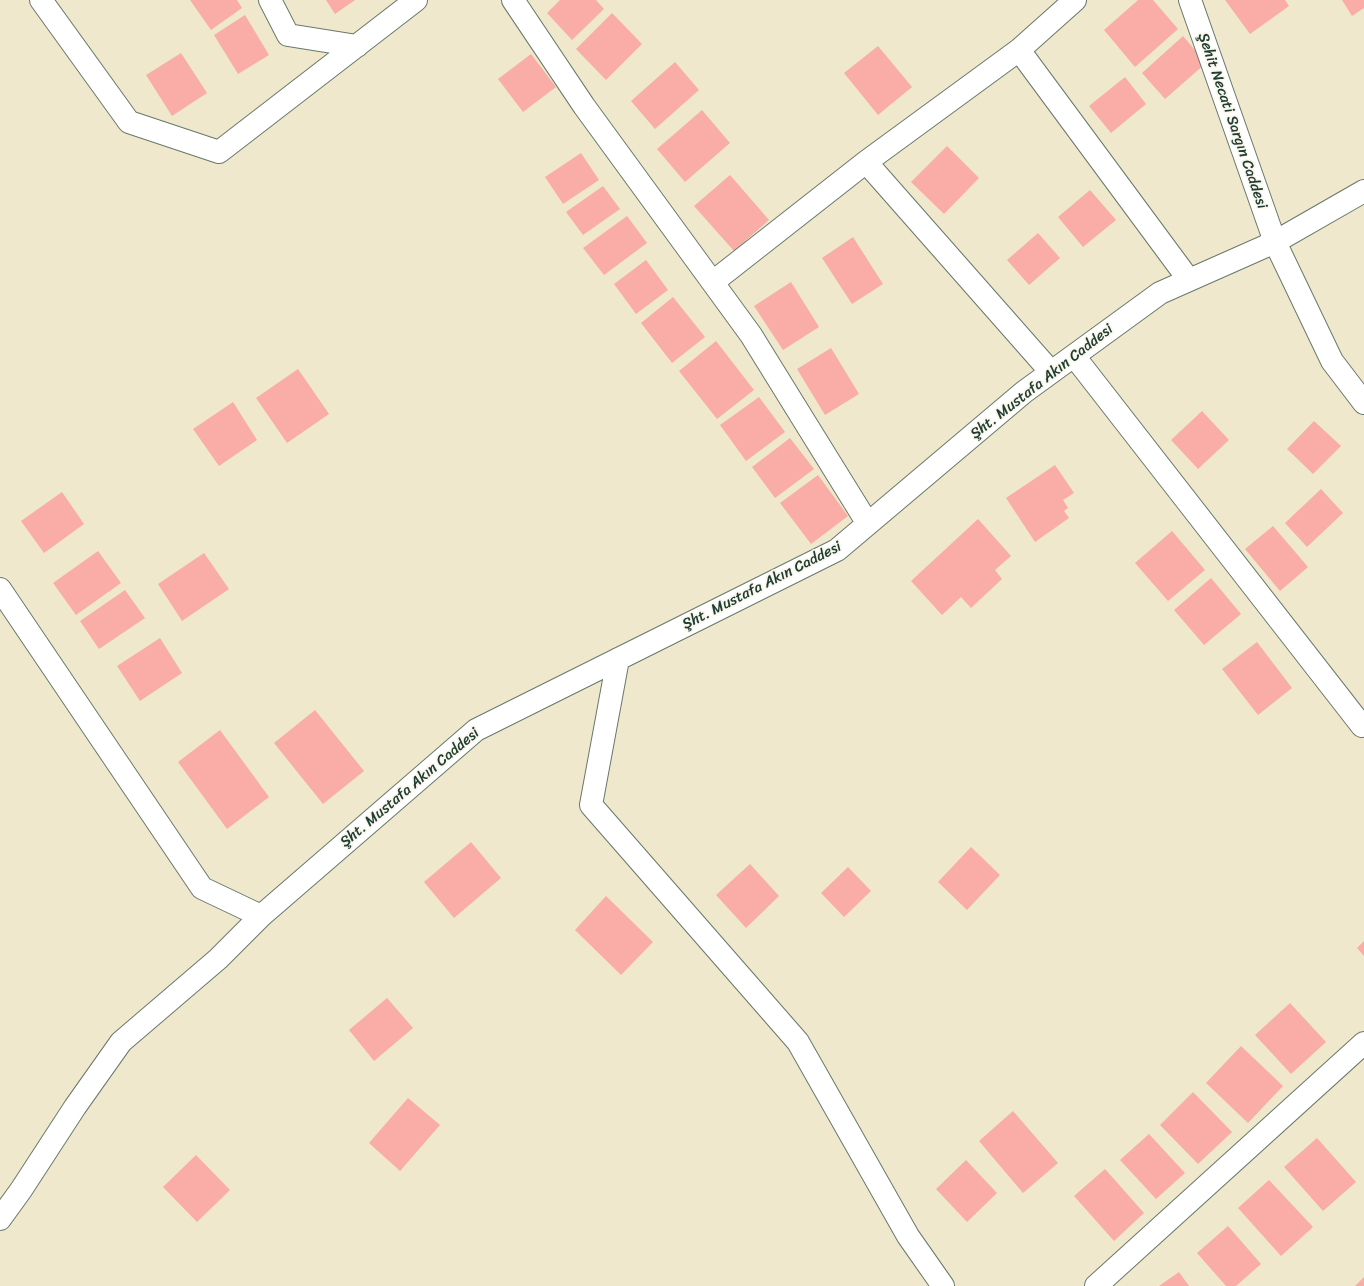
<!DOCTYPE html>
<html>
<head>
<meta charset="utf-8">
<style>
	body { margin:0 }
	canvas { display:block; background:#efe8cd }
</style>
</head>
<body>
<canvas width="1364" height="1286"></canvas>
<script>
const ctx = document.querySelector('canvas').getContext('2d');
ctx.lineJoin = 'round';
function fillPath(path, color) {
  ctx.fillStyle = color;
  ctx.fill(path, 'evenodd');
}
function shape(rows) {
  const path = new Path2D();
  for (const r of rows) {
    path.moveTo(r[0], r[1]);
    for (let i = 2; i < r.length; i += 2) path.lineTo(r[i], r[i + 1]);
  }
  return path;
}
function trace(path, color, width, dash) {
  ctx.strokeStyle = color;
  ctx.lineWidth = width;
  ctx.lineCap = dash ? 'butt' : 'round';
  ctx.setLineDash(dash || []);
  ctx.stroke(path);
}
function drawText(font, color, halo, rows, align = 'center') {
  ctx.font = font + ' Sriracha,sans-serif';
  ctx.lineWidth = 3.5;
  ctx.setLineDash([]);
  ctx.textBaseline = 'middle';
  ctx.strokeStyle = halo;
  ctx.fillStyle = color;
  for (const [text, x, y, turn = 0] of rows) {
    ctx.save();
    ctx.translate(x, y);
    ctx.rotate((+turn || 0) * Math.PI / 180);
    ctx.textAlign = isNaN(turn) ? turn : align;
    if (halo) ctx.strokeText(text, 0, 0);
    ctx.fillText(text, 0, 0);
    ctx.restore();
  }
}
fillPath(shape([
	[190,0,237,0,242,8,211,30],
	[326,0,355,0,335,14],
	[560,0,596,0,604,9,572,40,547,13],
	[1138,0,1153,0,1178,29,1135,67,1104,30],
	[1225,0,1285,0,1289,6,1250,34],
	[1342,0,1364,0,1364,8,1352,16],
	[612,13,642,44,606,80,576,49],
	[245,15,269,55,238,74,214,35],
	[1183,36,1206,63,1165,99,1142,73],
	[878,46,912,87,878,115,844,73],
	[181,53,207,93,172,116,146,75],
	[531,54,556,87,523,112,498,79],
	[675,62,699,90,655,129,631,101],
	[1125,77,1146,104,1111,133,1089,106],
	[702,110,730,143,685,182,657,149],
	[947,146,979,178,944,214,911,182],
	[581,153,599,180,563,204,545,177],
	[730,175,769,220,734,251,694,206],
	[603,186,620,209,583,235,566,212],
	[1090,190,1116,220,1083,247,1058,217],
	[627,216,647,243,604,275,583,248],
	[1038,233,1060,258,1029,285,1007,260],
	[853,237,883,284,852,304,822,258],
	[646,260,668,290,636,314,614,284],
	[791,282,819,327,783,350,754,306],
	[673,297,705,337,672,363,641,323],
	[716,341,754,390,717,419,679,371],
	[831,348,859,394,825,415,797,369],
	[298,369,329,414,287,443,256,398],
	[759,397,785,432,746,461,720,425],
	[233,402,257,440,219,466,193,429],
	[1202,411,1229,440,1198,469,1171,440],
	[1314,421,1341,446,1313,474,1287,449],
	[790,438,814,469,775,498,752,467],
	[1055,465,1074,493,1063,500,1068,508,1064,511,1069,518,1035,542,1006,498],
	[818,475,848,516,811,544,780,503],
	[1321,489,1343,513,1307,547,1285,523],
	[62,492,84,524,44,553,21,521],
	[978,519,1011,556,995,570,1002,579,971,608,961,597,942,615,911,581],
	[1273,526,1308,567,1280,591,1245,549],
	[1172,531,1205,570,1168,601,1135,563],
	[98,551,121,583,76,615,53,583],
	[204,553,229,589,182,621,158,584],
	[1211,578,1241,614,1204,645,1174,610],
	[125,590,145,618,99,649,80,621],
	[160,638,182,673,140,701,117,666],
	[1257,642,1292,688,1258,715,1222,669],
	[315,710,364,771,323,804,274,743],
	[220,730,269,797,227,829,178,762],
	[471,842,501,878,454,918,424,882],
	[971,847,1000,875,967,910,938,882],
	[750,864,779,896,746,928,716,895],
	[848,867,871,891,844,917,821,893],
	[606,896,653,942,621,975,575,930],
	[1364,941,1364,956,1357,948],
	[387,998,413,1028,374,1061,349,1030],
	[1290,1003,1326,1042,1291,1074,1255,1035],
	[1241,1046,1283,1086,1248,1123,1206,1083],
	[1193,1092,1232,1132,1198,1164,1160,1125],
	[408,1098,440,1125,400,1171,369,1143],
	[1013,1111,1058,1163,1023,1193,979,1141],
	[1149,1134,1185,1173,1156,1199,1120,1160],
	[1317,1138,1356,1182,1323,1211,1284,1167],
	[196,1155,230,1190,197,1222,163,1187],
	[966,1160,997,1193,967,1222,936,1189],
	[1105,1169,1144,1213,1114,1241,1074,1196],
	[1269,1180,1313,1227,1281,1256,1238,1208],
	[1228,1226,1261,1264,1236,1286,1226,1286,1197,1253],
	[1179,1272,1189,1286,1159,1286],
	[1364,1277,1364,1286,1355,1286]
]), '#f9ada6');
const minor = shape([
	[41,0,129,122,219,152,416,0],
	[270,0,288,35,357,46],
	[513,0,584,106,751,335,868,524],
	[1190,0,1275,242,1332,361,1364,403],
	[1019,50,1189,280],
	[866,162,1051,372],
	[713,282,866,162,1019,50,1075,0],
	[1074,356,1362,726,1364,724],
	[0,589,202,888,261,916],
	[618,659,591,805,798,1042,908,1236,943,1286],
	[0,1219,21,1190,75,1107,121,1042,218,959,261,916,476,730,837,550,1024,392,1160,293,1275,242,1364,191],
	[1096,1286,1364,1043]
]);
trace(minor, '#68796a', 24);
trace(minor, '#fff', 22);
drawText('15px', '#1f3d34', '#fbf7ec', [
	["Şehit Necati Sargın Caddesi",1232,121,71],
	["Şht. Mustafa Akın Caddesi",1042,382,-38],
	["Şht. Mustafa Akın Caddesi",762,586,-27],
	["Şht. Mustafa Akın Caddesi",410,788,-40]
]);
</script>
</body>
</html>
